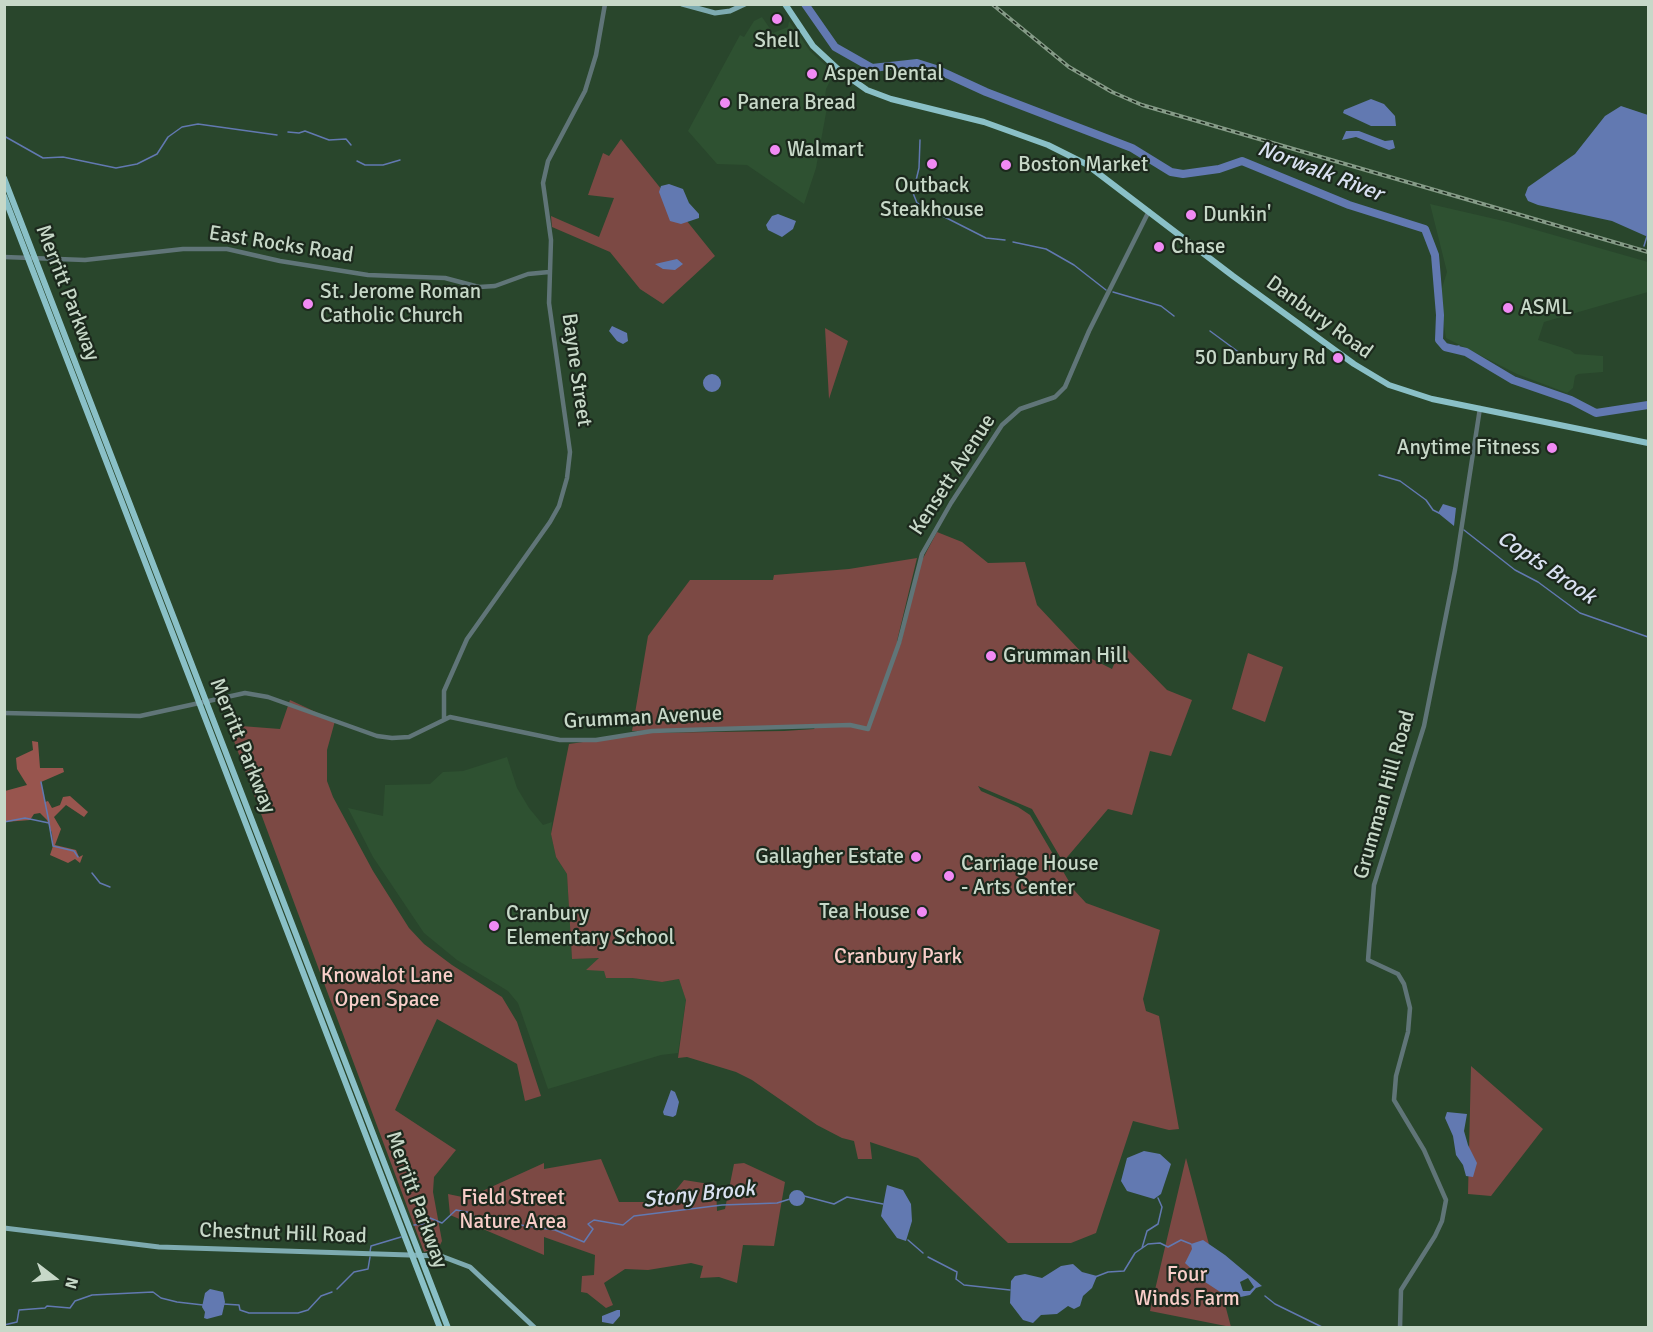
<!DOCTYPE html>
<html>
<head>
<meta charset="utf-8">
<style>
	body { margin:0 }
	#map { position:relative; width:1653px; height:1332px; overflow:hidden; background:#29462c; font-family:Signika,sans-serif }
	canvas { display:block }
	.frame { position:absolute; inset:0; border:6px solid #c7d8c8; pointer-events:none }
	.north { position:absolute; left:24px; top:1248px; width:60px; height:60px; -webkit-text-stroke:4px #1c291d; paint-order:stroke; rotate:106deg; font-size:16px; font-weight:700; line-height:24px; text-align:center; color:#c7d8c8 }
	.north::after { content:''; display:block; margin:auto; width:21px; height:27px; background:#c7d8c8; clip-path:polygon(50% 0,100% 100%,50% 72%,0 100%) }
</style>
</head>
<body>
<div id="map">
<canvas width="1653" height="1332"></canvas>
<div class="frame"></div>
<div class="north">N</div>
</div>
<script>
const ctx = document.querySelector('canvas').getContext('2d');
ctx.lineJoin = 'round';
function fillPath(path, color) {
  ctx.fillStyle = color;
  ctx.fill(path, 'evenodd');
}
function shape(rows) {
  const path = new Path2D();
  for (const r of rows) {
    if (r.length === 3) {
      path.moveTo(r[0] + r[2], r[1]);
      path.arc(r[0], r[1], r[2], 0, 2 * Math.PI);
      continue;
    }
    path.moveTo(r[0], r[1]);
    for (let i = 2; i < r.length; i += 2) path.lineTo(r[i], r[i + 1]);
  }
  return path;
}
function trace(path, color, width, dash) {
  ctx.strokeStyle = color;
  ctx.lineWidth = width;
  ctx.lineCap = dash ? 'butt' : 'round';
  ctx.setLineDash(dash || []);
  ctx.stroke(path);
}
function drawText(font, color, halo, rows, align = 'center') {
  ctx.font = font + ' Signika,sans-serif';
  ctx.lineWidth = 4.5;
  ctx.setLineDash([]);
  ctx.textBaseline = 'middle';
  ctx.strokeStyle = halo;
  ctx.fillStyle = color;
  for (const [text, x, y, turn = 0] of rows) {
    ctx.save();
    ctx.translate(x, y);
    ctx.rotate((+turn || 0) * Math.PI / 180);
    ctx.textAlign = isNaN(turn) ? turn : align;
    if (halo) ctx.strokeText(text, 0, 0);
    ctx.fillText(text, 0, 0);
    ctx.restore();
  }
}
fillPath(shape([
	[762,17,773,33,788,27,789,21,810,51,834,73,826,89,825,97,828,102,816,168,804,204,747,165,717,164,688,131,740,35,744,37,754,21],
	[1430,204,1508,222,1648,262,1648,292,1544,322,1538,340,1570,350,1575,354,1603,356,1603,372,1578,374,1575,376,1573,388,1567,393,1517,374,1446,338,1442,314,1442,288,1447,272],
	[507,757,517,788,529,808,543,825,552,822,551,834,556,857,567,874,572,959,601,958,606,978,632,978,662,982,679,979,686,999,678,1053,661,1055,548,1089,518,1003,508,991,457,960,424,933,373,857,348,808,383,816,385,785,430,784,443,772,463,771]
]), '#2e5131');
fillPath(shape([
	[621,139,715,256,663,304,640,289,610,252,552,227,551,216,599,237,614,198,588,195,603,153,609,156],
	[825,328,848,341,829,399],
	[937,532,962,542,988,563,1025,562,1037,605,1084,655,1112,669,1121,648,1128,650,1167,690,1192,700,1171,756,1150,751,1132,815,1108,809,1063,862,1032,809,978,786,981,791,1018,807,1030,815,1074,890,1086,903,1160,930,1143,999,1146,1011,1159,1016,1179,1129,1169,1130,1133,1121,1096,1233,1071,1243,1008,1243,918,1158,870,1142,872,1159,858,1159,854,1141,842,1138,817,1125,752,1080,736,1072,687,1057,678,1058,686,1000,679,979,662,982,632,978,606,978,604,971,586,970,599,958,572,959,567,874,556,857,551,834,569,744,647,733,784,731,814,729,816,726,632,731,648,636,690,580,773,580,774,575,849,569,917,558,897,641,900,646,921,562],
	[1248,653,1283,667,1265,722,1232,709],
	[290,700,335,721,327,750,327,781,333,797,373,871,409,928,424,944,452,965,502,997,517,1022,541,1096,525,1101,517,1064,437,1019,395,1110,456,1150,434,1177,433,1192,442,1241,439,1247,424,1252,228,725,280,729],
	[1471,1066,1543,1129,1491,1196,1468,1194],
	[1186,1158,1231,1327,1150,1311],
	[601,1159,619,1202,666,1202,684,1180,716,1185,717,1211,725,1209,734,1164,744,1163,785,1182,774,1246,743,1245,737,1283,719,1277,700,1278,703,1266,691,1263,648,1270,625,1269,604,1283,613,1305,606,1308,587,1293,581,1292,582,1276,594,1275,595,1255,544,1237,544,1255,450,1215,448,1194,467,1198,544,1163,544,1169]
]), '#7c4944');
fillPath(shape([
	[32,741,38,742,40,768,63,768,64,772,41,782,45,802,48,801,52,808,60,805,63,797,70,796,88,812,84,817,66,805,54,817,61,829,55,845,76,850,79,857,83,855,80,863,75,859,68,863,50,855,53,846,52,833,47,820,40,813,34,814,30,820,5,822,5,791,27,785,17,769,16,758,33,750]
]), '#98554e');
fillPath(shape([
	[1371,99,1384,104,1395,116,1396,126,1371,126,1343,113,1344,110],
	[1621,106,1648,115,1648,237,1612,221,1538,205,1528,201,1525,195,1528,187,1575,154,1605,116],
	[1346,131,1359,131,1385,141,1393,140,1395,148,1389,150,1356,137,1342,140],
	[669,184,683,189,689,203,699,214,699,218,681,224,670,221,659,192,661,186],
	[778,214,796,221,793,229,782,237,768,230,766,225,772,216],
	[677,259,683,264,675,270,663,269,655,264],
	[612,326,627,333,628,341,623,344,617,341,609,331],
	[712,383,9],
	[1443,504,1456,508,1454,526,1438,513],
	[671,1090,675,1092,679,1102,676,1115,673,1117,664,1115,663,1112],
	[1447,1112,1467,1114,1464,1131,1468,1145,1477,1163,1473,1177,1466,1176,1463,1165,1456,1155,1453,1136,1445,1118],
	[1144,1151,1160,1154,1171,1164,1161,1194,1154,1199,1127,1191,1121,1181,1127,1158],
	[887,1185,903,1190,911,1204,912,1221,906,1241,897,1238,881,1216],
	[797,1198,8],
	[1203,1240,1225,1255,1262,1286,1256,1288,1250,1295,1231,1299,1205,1282,1185,1263,1192,1249,1191,1244],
	[1248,1278,1254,1287,1250,1291,1243,1291,1240,1282],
	[1073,1264,1082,1272,1097,1276,1092,1288,1083,1296,1080,1306,1074,1309,1068,1306,1057,1314,1041,1315,1033,1323,1023,1320,1010,1303,1011,1281,1015,1276,1025,1274,1042,1278,1061,1266],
	[210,1289,223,1292,225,1302,222,1315,207,1319,204,1318,205,1312,202,1307,205,1293],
	[617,1310,620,1310,620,1316,613,1324,602,1322,602,1316]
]), '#6279b1');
trace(shape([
	[895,66,898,78],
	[288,132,299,133,305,131,329,140,346,139,351,145],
	[4,136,43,158,63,157,116,168,137,164,157,154,168,137,182,127,198,124,277,135],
	[920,140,919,168,913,193,917,203,986,238,1005,240],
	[357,161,365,165,383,165,400,160],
	[1013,242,1046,249,1074,265,1106,290],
	[1644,246,1648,233],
	[1113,292,1161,306,1174,316],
	[1210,331,1248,359],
	[1452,348,1459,346],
	[1379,475,1400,481,1426,500,1433,510,1439,513],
	[1464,530,1515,570,1538,582,1580,613,1648,637],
	[41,782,49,822],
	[4,822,25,818,49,823,53,846,74,851,78,857],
	[92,873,100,883,110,887],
	[804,1196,834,1204,847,1197,883,1204],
	[414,1225,423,1224,430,1218,442,1223,456,1210,467,1212,490,1226,506,1223,555,1230,584,1242,593,1229,588,1224,594,1220,623,1225,634,1216,722,1205,777,1203,790,1199],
	[908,1240,923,1253],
	[1142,1248,1147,1231,1158,1224,1162,1207,1158,1198],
	[370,1252,371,1246,401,1237],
	[928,1257,957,1272,956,1279,964,1285,1010,1290],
	[1095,1277,1108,1272,1124,1271,1135,1253,1148,1244,1160,1243,1168,1247,1181,1240,1191,1244],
	[337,1289,354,1272,368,1269,370,1257],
	[1265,1296,1275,1304,1324,1328],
	[223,1304,239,1305,240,1310,249,1313,298,1313,308,1310,321,1296,332,1292],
	[4,1325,17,1322,19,1310,45,1308,47,1306,70,1308,75,1301,92,1295,153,1292,161,1298,177,1302,203,1305]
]), '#6279b1', 1.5);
trace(shape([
	[805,4,835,47,872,68,917,63,936,69,986,92,1132,148,1171,172,1183,174,1219,169,1242,161,1349,205,1425,229,1435,255,1440,315,1439,340,1445,347,1466,352,1513,380,1571,400,1596,413,1648,405]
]), '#6279b1', 8);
trace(shape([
	[4,257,85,260,183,249,227,249,280,261,368,275,445,278,479,287,495,286,528,274,549,272],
	[4,713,140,716,245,693,268,697,377,736,392,738,409,737,450,717,560,740,596,740,652,731,850,725,868,729,899,643,922,554,951,503,1002,425,1020,409,1055,397,1065,387,1089,331,1149,211],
	[444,718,444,691,467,639,550,522,559,506,567,478,570,452,549,303,551,240,543,183,548,161,585,91,596,55,605,4],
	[1400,1328,1401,1290,1435,1236,1442,1221,1446,1200,1424,1150,1394,1100,1396,1076,1408,1032,1410,1008,1404,984,1398,974,1368,960,1374,885,1424,726,1455,570,1480,408]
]), '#607578', 4.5);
trace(shape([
	[682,4,715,13,730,11,745,4],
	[4,1228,159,1247,441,1256,470,1267,535,1328]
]), '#7eabb1', 5);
trace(shape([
	[785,4,813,46,840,71,867,90,891,99,984,122,1048,145,1086,164,1233,276,1354,364,1389,385,1432,399,1648,443],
	[4,178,448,1328],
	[4,196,440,1328]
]), '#8ac0c7', 6);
const rail = shape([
	[992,4,1069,67,1112,92,1142,105,1648,252]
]);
trace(rail, '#859b87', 4);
trace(rail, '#1c291d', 1.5, [4.5]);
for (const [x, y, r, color] of [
	[777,19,6,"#f18af4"],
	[812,74,6,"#f18af4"],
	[725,103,6,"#f18af4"],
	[775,150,6,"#f18af4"],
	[932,164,6,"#f18af4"],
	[1006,165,6,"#f18af4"],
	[1191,215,6,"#f18af4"],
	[1159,247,6,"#f18af4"],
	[308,304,6,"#f18af4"],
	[1508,308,6,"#f18af4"],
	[1338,358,6,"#f18af4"],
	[1552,448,6,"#f18af4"],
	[991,656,6,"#f18af4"],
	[916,857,6,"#f18af4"],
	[949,876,6,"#f18af4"],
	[922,912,6,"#f18af4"],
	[494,926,6,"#f18af4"]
]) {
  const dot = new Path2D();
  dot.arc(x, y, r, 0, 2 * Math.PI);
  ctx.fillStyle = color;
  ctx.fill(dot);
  trace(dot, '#1c291d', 2);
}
drawText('21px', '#c7d8c8', '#1c291d', [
	["Shell",777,41,"center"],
	["Aspen Dental",824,74],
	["Panera Bread",737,103],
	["Walmart",787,150],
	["Boston Market",1018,165],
	["Outback",932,186,"center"],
	["Steakhouse",932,210,"center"],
	["Dunkin'",1203,215],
	["Chase",1171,247],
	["St. Jerome Roman",320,292],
	["Catholic Church",320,316],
	["ASML",1520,308],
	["50 Danbury Rd",1326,358,"right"],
	["Anytime Fitness",1540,448,"right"],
	["Grumman Hill",1003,656],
	["Gallagher Estate",904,857,"right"],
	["Carriage House",961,864],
	["- Arts Center",961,888],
	["Tea House",910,912,"right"],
	["Cranbury",506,914],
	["Elementary School",506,938]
], 'left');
drawText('21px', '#c7d8c8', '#1c291d', [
	["East Rocks Road",281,245,9],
	["Merritt Parkway",67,293,69],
	["Danbury Road",1319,318,36],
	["Bayne Street",576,370,82],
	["Kensett Avenue",953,475,-57],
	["Grumman Avenue",643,718,-3],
	["Merritt Parkway",242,746,68],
	["Grumman Hill Road",1385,795,-74],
	["Merritt Parkway",416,1200,70],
	["Chestnut Hill Road",283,1234,2]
]);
drawText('21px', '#f9cec9', '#1c291d', [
	["Cranbury Park",898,957],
	["Knowalot Lane",387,976],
	["Open Space",387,1000],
	["Field Street",513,1198],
	["Nature Area",513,1222],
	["Four",1187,1275],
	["Winds Farm",1187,1299]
]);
drawText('italic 22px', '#d9e1f1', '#1c291d', [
	["Norwalk River",1320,172,21],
	["Copts Brook",1546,568,34],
	["Stony Brook",699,1195,-6]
]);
</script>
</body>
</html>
